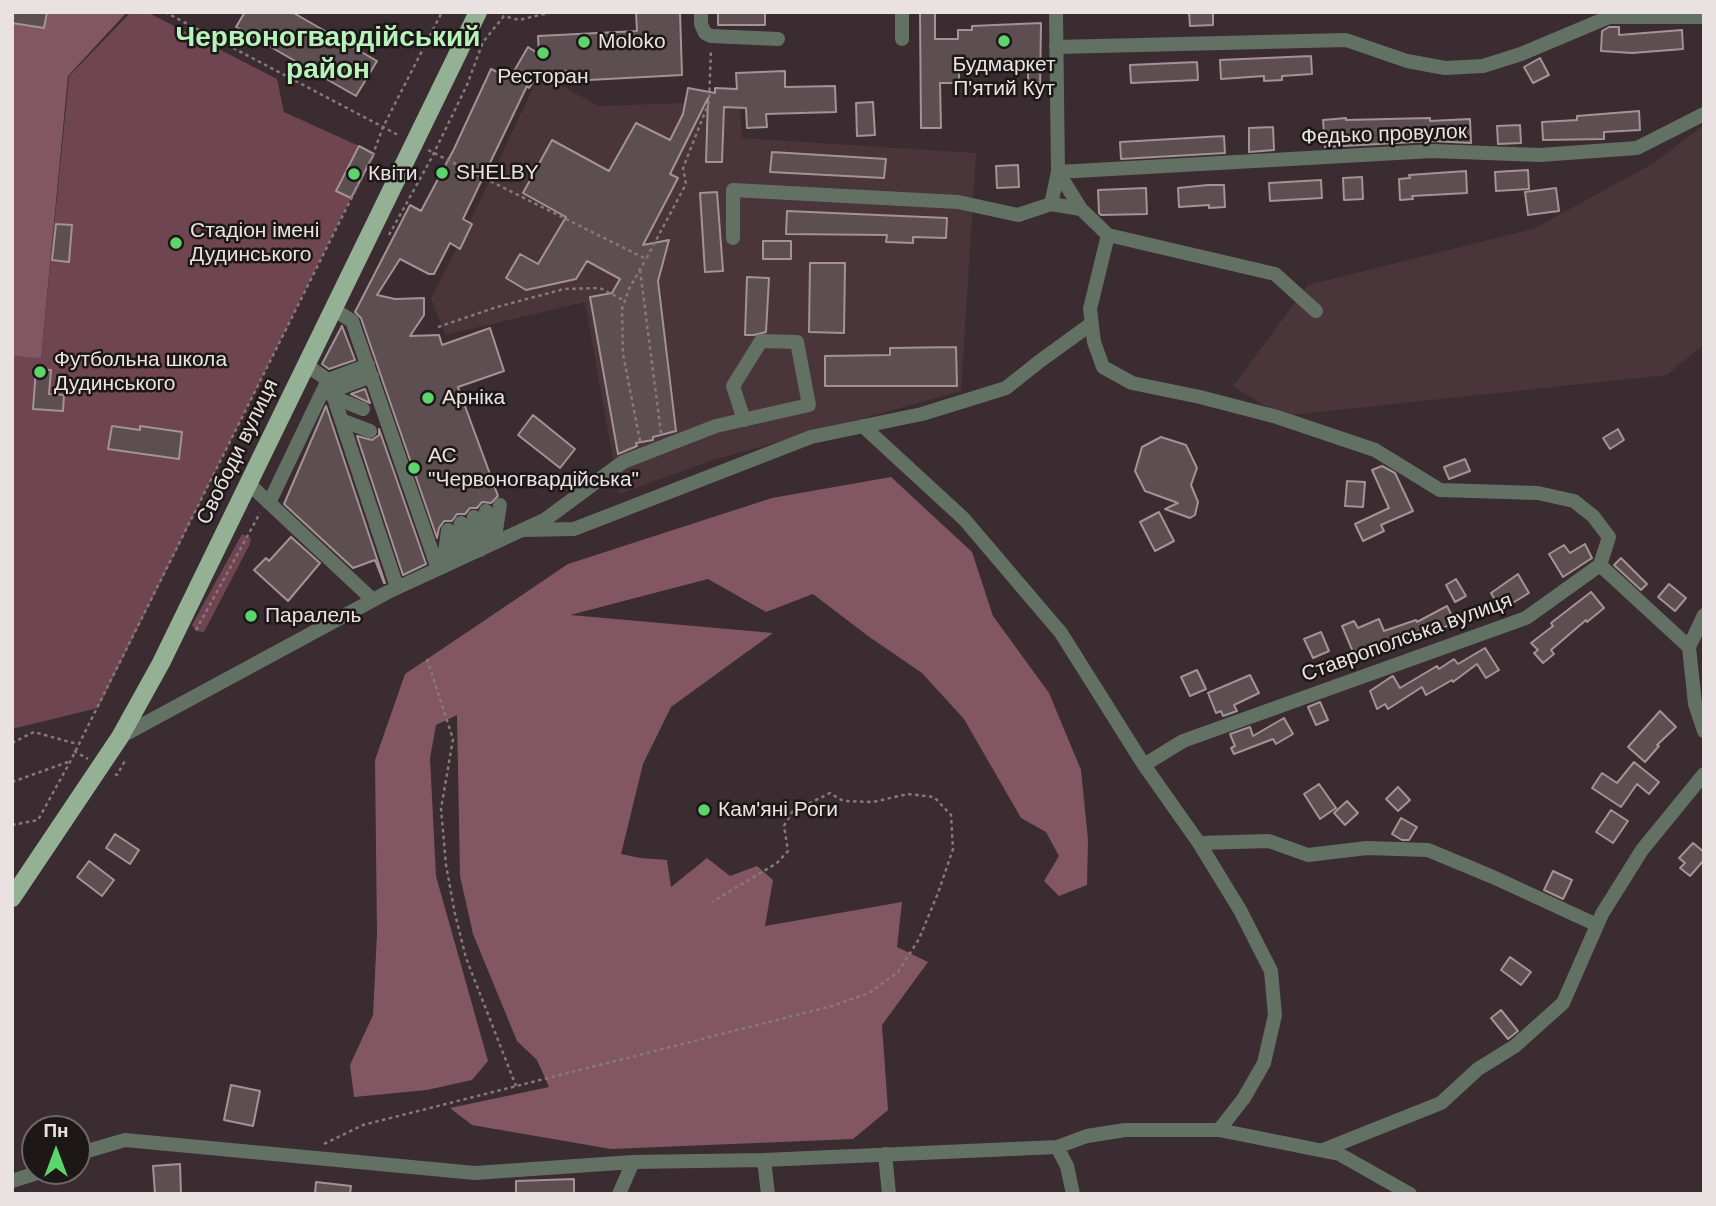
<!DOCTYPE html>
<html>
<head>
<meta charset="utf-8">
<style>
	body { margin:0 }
	#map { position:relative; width:1716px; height:1206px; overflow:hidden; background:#3a2c30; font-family:Arial,sans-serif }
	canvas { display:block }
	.frame { position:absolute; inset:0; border:14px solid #eae1e3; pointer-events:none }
	.north { position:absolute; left:21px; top:1115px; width:70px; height:70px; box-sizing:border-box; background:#1d1718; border:2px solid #6f6869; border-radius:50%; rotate:0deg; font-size:19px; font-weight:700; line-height:28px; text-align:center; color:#eae1e3 }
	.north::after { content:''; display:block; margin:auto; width:24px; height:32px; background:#5cd56d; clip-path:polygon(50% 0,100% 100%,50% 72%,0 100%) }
</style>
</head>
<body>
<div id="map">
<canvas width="1716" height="1206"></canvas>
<div class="frame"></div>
<div class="north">Пн</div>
</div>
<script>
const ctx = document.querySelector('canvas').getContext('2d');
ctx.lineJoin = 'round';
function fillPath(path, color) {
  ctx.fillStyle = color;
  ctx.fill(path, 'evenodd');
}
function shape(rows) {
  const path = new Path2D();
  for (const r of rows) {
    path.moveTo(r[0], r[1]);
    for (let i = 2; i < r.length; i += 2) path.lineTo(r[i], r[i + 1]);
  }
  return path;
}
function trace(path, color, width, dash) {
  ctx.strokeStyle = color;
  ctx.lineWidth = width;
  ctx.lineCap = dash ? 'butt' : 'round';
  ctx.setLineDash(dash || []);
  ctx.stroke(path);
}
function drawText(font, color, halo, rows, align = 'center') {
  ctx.font = font + ' Arial,sans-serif';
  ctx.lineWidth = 5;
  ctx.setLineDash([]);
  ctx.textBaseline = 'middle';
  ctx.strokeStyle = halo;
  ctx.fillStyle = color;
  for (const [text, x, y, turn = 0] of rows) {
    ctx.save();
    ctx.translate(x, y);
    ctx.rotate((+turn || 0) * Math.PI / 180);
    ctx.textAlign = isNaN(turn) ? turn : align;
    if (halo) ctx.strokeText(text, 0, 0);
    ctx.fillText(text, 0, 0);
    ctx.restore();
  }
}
fillPath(shape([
	[540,73,598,106,740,101,742,138,976,153,961,391,713,460,619,494,585,302,445,335,431,298,468,226],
	[1704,125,1704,344,1667,375,1281,416,1233,386,1308,285,1533,229,1654,163]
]), '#49353a');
fillPath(shape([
	[131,12,147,12,277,79,284,112,359,146,336,191,351,198,98,708,12,729,12,356,41,357,69,76],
	[242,534,251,538,250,544,204,632,196,631,192,625]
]), '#6e4551');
fillPath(shape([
	[47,12,127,12,68,76,41,358,12,356,12,23,44,28],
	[891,477,972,552,993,616,1049,693,1081,770,1088,840,1087,885,1059,896,1044,881,1059,856,1046,832,1021,818,964,719,922,673,868,636,813,594,766,612,708,579,570,615,773,633,671,707,643,764,621,854,640,858,667,860,671,887,707,858,730,876,757,866,773,880,765,926,902,902,897,947,928,962,882,1025,888,1110,853,1139,611,1149,472,1125,450,1108,549,1087,537,1060,517,1041,473,934,460,876,457,715,436,725,430,758,436,876,488,1061,472,1080,427,1090,354,1097,350,1065,373,1015,377,934,375,760,405,674,568,564,772,498]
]), '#825763');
const building = shape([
	[12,12,47,12,44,28,12,23,12,12],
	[245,12,292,12,377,61,356,96,236,27,245,12],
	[636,12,680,12,682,75,570,81,569,71,540,73,529,88,527,86,463,219,472,224,460,249,450,243,434,274,429,274,400,259,377,295,395,299,424,298,424,315,410,336,439,335,442,345,490,328,504,371,458,387,498,496,491,503,482,502,477,508,470,508,465,514,457,514,452,521,444,521,439,528,437,538,361,318,355,312,410,205,421,211,454,149,491,69,510,78,528,47,539,54,538,36,637,31,636,12],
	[718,12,765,12,765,25,718,25,718,12],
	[920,12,935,12,935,39,958,39,958,30,972,30,972,26,1041,23,1040,92,1028,91,1028,70,959,71,959,83,940,83,941,128,921,128,920,12],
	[1189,12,1213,12,1213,25,1190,26,1189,12],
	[1609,27,1619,27,1619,35,1682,30,1683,49,1632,53,1601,51,1602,31,1609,27],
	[1311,56,1312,74,1282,76,1282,80,1264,81,1264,76,1221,79,1220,60,1311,56],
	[1540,58,1549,75,1533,83,1524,67,1540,58],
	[1197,62,1198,80,1131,83,1130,65,1197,62],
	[785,71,785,87,835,86,836,112,766,114,767,127,747,128,746,108,724,107,722,162,706,162,708,98,670,174,678,178,643,245,669,240,658,281,676,431,653,437,653,440,636,443,637,446,618,454,590,297,612,293,620,279,587,261,576,279,526,290,506,278,520,254,538,264,566,217,523,193,552,140,609,171,636,123,670,140,683,114,688,88,715,93,715,88,737,89,736,73,785,71],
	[873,102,875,135,857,136,856,103,873,102],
	[1639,111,1640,130,1604,132,1604,139,1543,140,1542,122,1577,120,1577,116,1639,111],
	[1346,118,1346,120,1430,118,1430,121,1470,119,1471,143,1432,141,1325,147,1323,120,1346,118],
	[1520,125,1521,143,1498,144,1497,126,1520,125],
	[1273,127,1274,150,1249,152,1249,128,1273,127],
	[1224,136,1225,153,1121,159,1120,142,1224,136],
	[359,146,374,154,351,198,336,191,359,146],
	[772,152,886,159,884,178,770,172,772,152],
	[1018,165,1019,187,997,188,996,166,1018,165],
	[1528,170,1529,189,1496,191,1495,172,1528,170],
	[1466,171,1467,193,1412,196,1413,199,1400,200,1399,179,1410,178,1409,175,1466,171],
	[1362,177,1363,199,1344,200,1343,178,1362,177],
	[1321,180,1322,198,1270,201,1269,183,1321,180],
	[1208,185,1224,185,1225,207,1209,208,1209,205,1179,207,1178,188,1208,185],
	[1146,188,1147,214,1101,215,1099,213,1098,190,1146,188],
	[1556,188,1559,211,1528,215,1525,192,1556,188],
	[717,192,723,271,705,272,700,193,717,192],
	[787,211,947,218,946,238,913,237,913,243,886,242,887,235,786,234,787,211],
	[56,224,72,225,69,262,52,260,56,224],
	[763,241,791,241,791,259,763,259,763,241],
	[810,263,845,263,844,333,809,332,810,263],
	[747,277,769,278,766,332,754,335,745,335,747,277],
	[342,326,355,360,329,369,322,364,342,326],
	[956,347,957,386,825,386,825,356,890,355,890,348,956,347],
	[36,369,51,370,49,394,64,395,63,411,33,409,36,369],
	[365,389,370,403,351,394,365,389],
	[326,406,385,583,384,583,375,560,353,568,284,504,326,406],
	[533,415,575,449,560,468,518,435,533,415],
	[112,426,140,430,140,426,182,432,179,459,108,449,112,426],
	[379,429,426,564,403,575,357,436,372,440,379,435,379,429],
	[1618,429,1624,440,1610,449,1603,438,1618,429],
	[1161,437,1186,445,1197,468,1191,485,1198,502,1195,515,1190,518,1165,509,1178,503,1145,491,1135,471,1142,447,1161,437],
	[1465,459,1470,471,1449,479,1444,467,1465,459],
	[1382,466,1395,473,1413,511,1381,525,1384,531,1363,541,1355,524,1389,508,1372,470,1382,466],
	[1347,481,1365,482,1363,507,1345,506,1347,481],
	[1159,512,1174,541,1155,551,1140,522,1159,512],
	[291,537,320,563,288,601,254,570,266,558,269,561,291,537],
	[1585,544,1592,558,1563,577,1549,554,1564,545,1570,553,1585,544],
	[1621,558,1647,584,1641,590,1614,565,1621,558],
	[1518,574,1529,593,1501,610,1491,593,1518,574],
	[1456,579,1466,596,1455,602,1446,585,1456,579],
	[1669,584,1686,598,1675,611,1658,597,1669,584],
	[1591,592,1604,608,1587,622,1586,620,1551,650,1554,654,1543,663,1534,653,1538,650,1531,643,1553,626,1551,623,1591,592],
	[1447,606,1455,622,1429,635,1405,644,1403,641,1373,654,1369,646,1353,652,1342,626,1354,621,1358,628,1379,619,1384,631,1416,620,1417,622,1447,606],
	[1321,632,1329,651,1313,658,1304,639,1321,632],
	[1485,648,1499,670,1486,678,1477,664,1453,682,1452,680,1426,695,1422,687,1388,709,1385,704,1377,709,1370,691,1391,677,1393,676,1400,688,1437,666,1439,669,1454,659,1458,664,1485,648],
	[1197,670,1206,689,1190,696,1181,677,1197,670],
	[1250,675,1259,693,1234,705,1237,711,1223,716,1221,711,1216,713,1208,693,1250,675],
	[1320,702,1328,720,1316,725,1308,707,1320,702],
	[1660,711,1676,727,1657,745,1659,746,1645,762,1628,747,1660,711],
	[1284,718,1293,734,1276,744,1273,739,1234,754,1231,748,1235,746,1230,734,1250,727,1253,736,1284,718],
	[1634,762,1659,782,1649,794,1637,784,1621,807,1592,788,1602,773,1617,783,1634,762],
	[1319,784,1336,808,1320,819,1304,794,1319,784],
	[1398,787,1410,800,1398,811,1386,799,1398,787],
	[1347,801,1358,813,1345,825,1334,813,1347,801],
	[1611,810,1628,821,1613,843,1596,832,1611,810],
	[1401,818,1417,827,1409,840,1402,840,1392,834,1401,818],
	[115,834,139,850,130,864,106,848,115,834],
	[1693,843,1704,852,1704,860,1690,876,1680,868,1685,863,1679,858,1693,843],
	[89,861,114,880,102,896,77,877,89,861],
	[1553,871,1572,880,1563,899,1544,890,1553,871],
	[1510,957,1531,972,1521,985,1501,970,1510,957],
	[1501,1010,1518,1031,1508,1039,1491,1018,1501,1010],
	[231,1085,260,1091,253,1126,224,1120,231,1085],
	[180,1164,181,1194,155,1194,153,1166,180,1164],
	[574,1179,574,1194,516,1194,516,1181,574,1179],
	[316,1182,351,1186,350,1194,315,1194,316,1182]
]);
fillPath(building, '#5d4e52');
trace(building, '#a39296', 2);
trace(shape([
	[165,12,400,136],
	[428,150,646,259,686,184,683,168,709,102,711,49],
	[389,235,432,157,467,85,483,42,504,16,519,20,552,12],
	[640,270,661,433],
	[438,327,497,307,564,289,600,288,625,301],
	[640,441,623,354,622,309,629,289,646,259],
	[196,630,260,513],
	[427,659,453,739,441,809,446,865,455,914,466,958,516,1086],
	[12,743,34,732,77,744],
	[74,751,88,759],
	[115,774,117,775,126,759],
	[12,782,68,762],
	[12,825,38,820,70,762,372,157,383,127,442,12],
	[324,1144,363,1125,832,1006,869,993,898,972,919,939,938,893,953,849,951,815,934,797,908,794,873,802,843,801,830,793,792,812,784,826,788,851,777,863,712,902]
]), '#85797c', 2.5, [3.5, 3.5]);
trace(shape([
	[701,12,701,24,705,33,711,36,778,39],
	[902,39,902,12],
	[1056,47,1346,40,1407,61,1445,68,1483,66,1521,54,1609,17,1704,17],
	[1058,172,1433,151,1540,155,1637,148,1704,114],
	[1058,172,1081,209,1108,235,1275,274,1316,311],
	[1051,204,1081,209],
	[1108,235,1090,309,1094,342,1103,367,1132,383,1200,397,1277,417,1375,450,1440,490,1538,493,1574,501,1593,516,1609,537,1600,565,1526,618,1183,741,1144,765],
	[733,238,733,190,958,202,1018,215,1051,204,1058,172,1056,12],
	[306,365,328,380,397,587],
	[332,391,372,376],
	[333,397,363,409],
	[341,420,370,431],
	[863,426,964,519,1061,633,1144,765,1199,843,1240,910,1271,971,1275,1015,1264,1063,1244,1098,1219,1130],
	[248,483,373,600],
	[269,503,328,380,368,365],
	[522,530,574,529,811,437,922,414,1006,388,1040,361,1091,324],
	[494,543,500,505],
	[480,550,486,511],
	[468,555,474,517],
	[455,561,461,523],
	[1600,565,1689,647,1695,704,1704,731],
	[443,567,448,530],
	[438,569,546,519,623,462,716,426,809,405,797,342,761,341,733,386,744,420],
	[1689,647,1704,615],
	[120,737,388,592,438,569,352,321,333,309],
	[1199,843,1269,841,1308,855,1367,848,1428,850,1493,877,1597,925],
	[1057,1147,1067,1166,1073,1194],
	[1323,1150,1441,1103,1478,1069,1515,1046,1563,1003,1602,914,1642,850,1704,774],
	[77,1154,125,1140,475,1173,633,1162,764,1160,1057,1147,1087,1136,1125,1130,1219,1130,1339,1154,1410,1194],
	[885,1154,889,1194],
	[764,1160,768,1194],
	[12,1181,43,1171],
	[619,1194,633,1162]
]), '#637164', 14);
trace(shape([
	[12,898,120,737,161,663,478,12]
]), '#94b195', 18);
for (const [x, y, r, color] of [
	[1004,41,7,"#5cd56d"],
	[584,42,7,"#5cd56d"],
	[543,53,7,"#5cd56d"],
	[442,173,7,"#5cd56d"],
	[354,174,7,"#5cd56d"],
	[176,243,7,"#5cd56d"],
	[40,372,7,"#5cd56d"],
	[428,398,7,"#5cd56d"],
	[414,468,7,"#5cd56d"],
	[251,616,7,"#5cd56d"],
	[704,810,7,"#5cd56d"]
]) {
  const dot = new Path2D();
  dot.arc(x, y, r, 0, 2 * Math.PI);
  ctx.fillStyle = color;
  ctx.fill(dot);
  trace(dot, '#1d1718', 2.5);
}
drawText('21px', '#eae1e3', '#1d1718', [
	["Moloko",598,42],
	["Будмаркет",1004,65,"center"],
	["П'ятий Кут",1004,89,"center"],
	["Ресторан",543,77,"center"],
	["SHELBY",456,173],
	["Квіти",368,174],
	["Стадіон імені",190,231],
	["Дудинського",190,255],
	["Футбольна школа",54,360],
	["Дудинського",54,384],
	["Арніка",442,398],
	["АС",428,456],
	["\"Червоногвардійська\"",428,480],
	["Паралель",265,616],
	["Кам'яні Роги",718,810]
], 'left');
drawText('21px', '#eae1e3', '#1d1718', [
	["Федько провулок",1384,135,-2],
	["Свободи вулиця",238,452,-64],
	["Ставрополська вулиця",1407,638,-20]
]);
drawText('bold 28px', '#b7f4bb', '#1d1718', [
	["Червоногвардійський",328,38],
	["район",328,70]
]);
</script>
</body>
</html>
